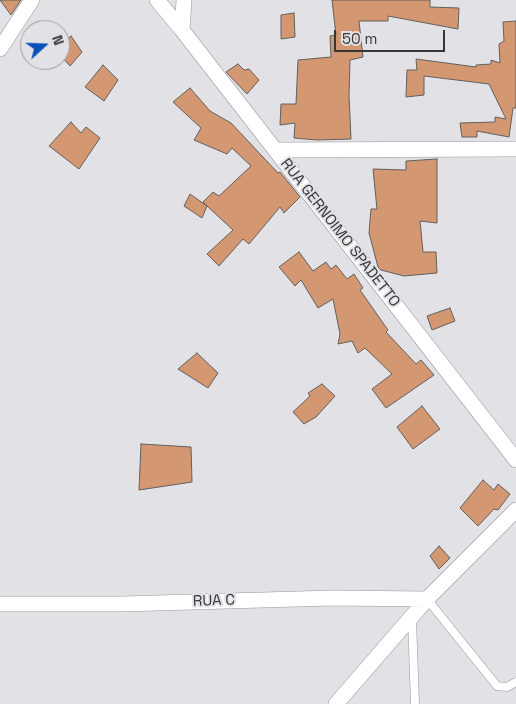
<!DOCTYPE html>
<html>
<head>
<meta charset="utf-8">
<style>
	body { margin:0 }
	#map { position:relative; width:516px; height:704px; overflow:hidden; background:#e2e2e6; font-family:"Space Grotesk",sans-serif }
	canvas { display:block }
	.north { position:absolute; left:20px; top:20px; width:50px; height:50px; box-sizing:border-box; background:#e2e2e6; border:1px solid #9e9ea1; border-radius:50%; rotate:70deg; font-size:14px; font-weight:700; line-height:20px; text-align:center; color:#373739 }
	.north::after { content:''; display:block; margin:auto; width:18px; height:22px; background:#084fb9; clip-path:polygon(50% 0,100% 100%,50% 72%,0 100%) }
	.scale { position:absolute; left:334px; top:30px; width:111px; height:22px; box-sizing:border-box; border:2px solid #373739; border-top:0; padding-left:6px; font-size:15px; line-height:18px; white-space:nowrap; color:#373739; -webkit-text-stroke:4px #e2e2e6; paint-order:stroke }
</style>
</head>
<body>
<div id="map">
<canvas width="516" height="704"></canvas>
<div class="north">N</div>
<div class="scale">50 m</div>
</div>
<script>
const ctx = document.querySelector('canvas').getContext('2d');
ctx.lineJoin = 'round';
function fillPath(path, color) {
  ctx.fillStyle = color;
  ctx.fill(path, 'evenodd');
}
function shape(rows) {
  const path = new Path2D();
  for (const r of rows) {
    path.moveTo(r[0], r[1]);
    for (let i = 2; i < r.length; i += 2) path.lineTo(r[i], r[i + 1]);
  }
  return path;
}
function trace(path, color, width, dash) {
  ctx.strokeStyle = color;
  ctx.lineWidth = width;
  ctx.lineCap = dash ? 'butt' : 'round';
  ctx.setLineDash(dash || []);
  ctx.stroke(path);
}
function drawText(font, color, halo, rows, align = 'center') {
  ctx.font = font + ' "Space Grotesk",sans-serif';
  ctx.lineWidth = 4;
  ctx.setLineDash([]);
  ctx.textBaseline = 'middle';
  ctx.strokeStyle = halo;
  ctx.fillStyle = color;
  for (const [text, x, y, turn = 0] of rows) {
    ctx.save();
    ctx.translate(x, y);
    ctx.rotate((+turn || 0) * Math.PI / 180);
    ctx.textAlign = isNaN(turn) ? turn : align;
    if (halo) ctx.strokeText(text, 0, 0);
    ctx.fillText(text, 0, 0);
    ctx.restore();
  }
}
const building = shape([
	[0,0,21,0,11,15,0,0],
	[332,0,430,0,430,7,459,8,458,29,388,16,388,21,359,21,363,57,350,60,349,96,351,139,317,140,294,138,295,123,280,125,281,104,296,104,298,60,331,57,330,36,336,35,332,0],
	[294,13,295,37,281,39,281,15,294,13],
	[516,21,516,108,513,108,509,137,477,131,477,137,462,137,460,123,495,122,495,117,506,119,489,84,424,76,424,95,406,97,407,70,417,70,416,59,476,67,476,65,491,64,491,60,500,63,499,44,504,41,503,22,516,21],
	[71,36,82,52,70,66,60,55,60,48,71,36],
	[238,64,244,70,249,69,259,80,247,94,226,72,238,64],
	[103,65,118,80,104,101,85,87,103,65],
	[190,88,210,111,231,123,278,173,280,172,300,197,284,213,280,207,249,244,243,239,219,266,207,254,233,230,207,206,202,218,184,206,190,194,207,206,203,202,213,192,219,196,251,166,232,148,227,154,194,140,201,128,173,102,190,88],
	[71,122,81,133,86,127,100,138,79,169,49,146,71,122],
	[437,159,437,223,420,221,423,252,436,252,437,273,404,276,381,270,378,267,369,233,371,209,377,209,373,169,406,170,406,161,437,159],
	[299,252,313,271,326,262,331,269,336,265,347,279,354,274,363,288,360,290,388,330,386,332,416,364,421,360,434,375,386,408,372,389,392,374,365,348,358,353,352,341,338,344,340,334,333,299,318,308,301,280,295,286,279,267,299,252],
	[450,308,455,321,432,330,427,316,450,308],
	[197,353,218,373,208,388,178,369,197,353],
	[322,384,335,396,316,417,304,424,293,412,310,396,308,393,322,384],
	[422,406,440,429,413,449,397,427,422,406],
	[141,444,191,447,192,482,139,490,141,444],
	[483,480,494,490,498,484,510,494,498,510,494,509,478,526,460,508,483,480],
	[439,546,450,558,439,569,430,556,439,546]
]);
fillPath(building, '#d39772');
trace(building, '#625f5c', 1);
const service = shape([
	[427,599,497,686,507,687,516,682],
	[412,619,415,704]
]);
const minor = shape([
	[157,0,182,30],
	[184,0,182,30,516,460],
	[0,49,32,0],
	[276,150,516,149],
	[0,604,122,604,333,598,427,599],
	[336,704,427,599,516,510]
]);
trace(service, '#97979b', 9);
trace(minor, '#97979b', 16);
trace(service, '#fff', 8);
trace(minor, '#fff', 15);
drawText('15px', '#373739', '#e2e2e6', [
	["RUA GERNOIMO SPADETTO",340,233,52],
	["RUA C",214,601,-2]
]);
</script>
</body>
</html>
